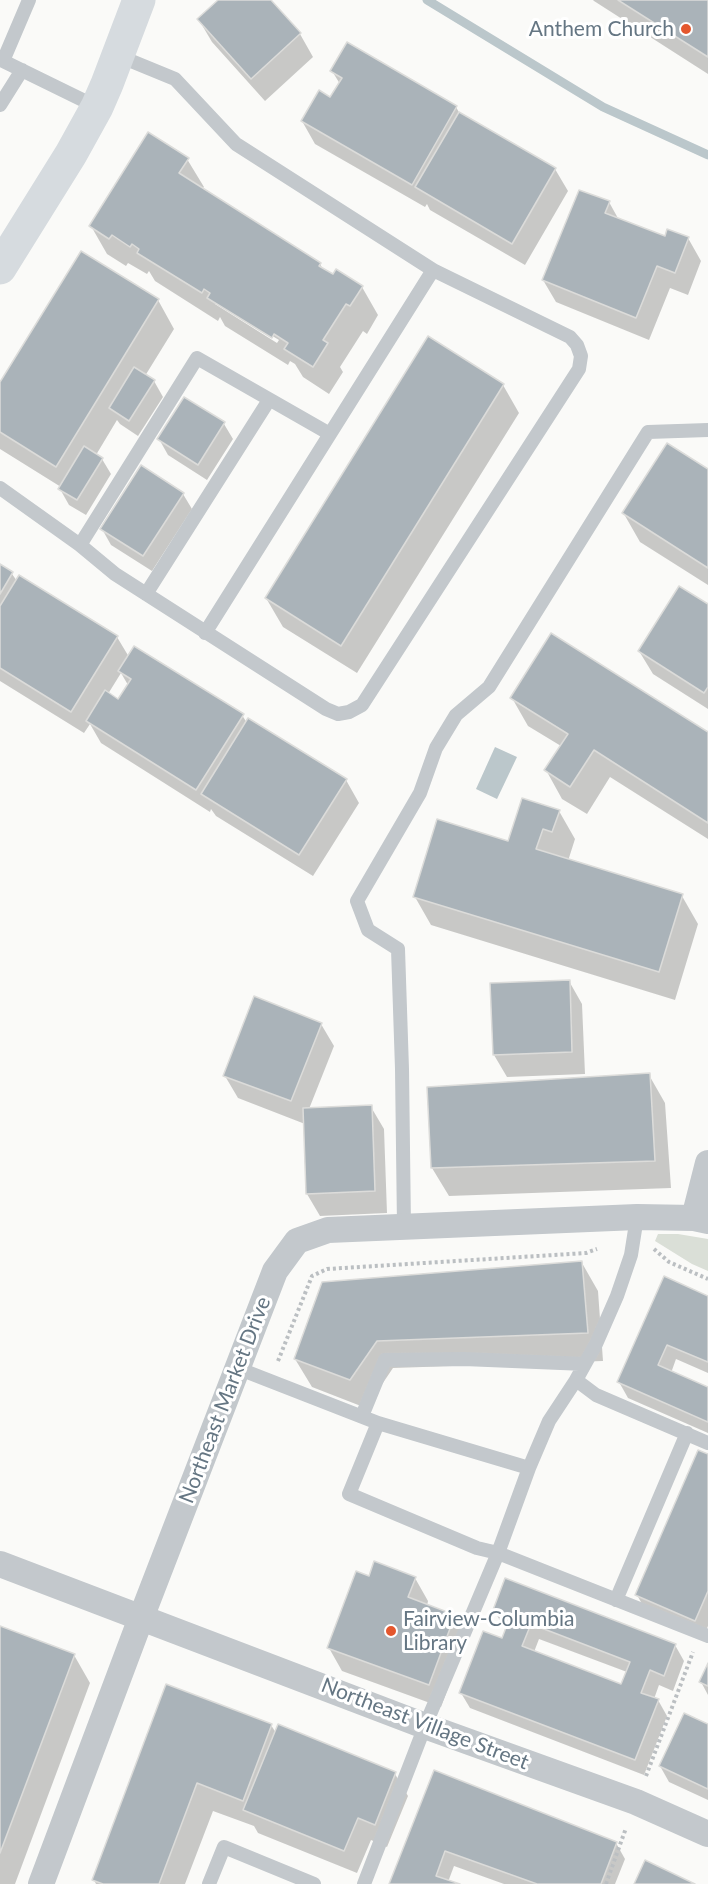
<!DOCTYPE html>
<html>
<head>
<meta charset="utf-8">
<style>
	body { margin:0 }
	canvas { display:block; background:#fafaf8 }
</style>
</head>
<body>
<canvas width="708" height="1884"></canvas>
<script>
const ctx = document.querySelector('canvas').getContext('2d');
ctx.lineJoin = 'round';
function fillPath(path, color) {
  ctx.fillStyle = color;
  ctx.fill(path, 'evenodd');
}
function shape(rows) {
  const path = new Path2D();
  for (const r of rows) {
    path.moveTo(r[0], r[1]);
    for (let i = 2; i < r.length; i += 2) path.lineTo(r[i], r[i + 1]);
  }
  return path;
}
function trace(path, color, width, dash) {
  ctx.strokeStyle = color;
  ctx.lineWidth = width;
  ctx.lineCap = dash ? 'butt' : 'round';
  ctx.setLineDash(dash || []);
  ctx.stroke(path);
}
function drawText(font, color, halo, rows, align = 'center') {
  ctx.font = font + ' Lato,sans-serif';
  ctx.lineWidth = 6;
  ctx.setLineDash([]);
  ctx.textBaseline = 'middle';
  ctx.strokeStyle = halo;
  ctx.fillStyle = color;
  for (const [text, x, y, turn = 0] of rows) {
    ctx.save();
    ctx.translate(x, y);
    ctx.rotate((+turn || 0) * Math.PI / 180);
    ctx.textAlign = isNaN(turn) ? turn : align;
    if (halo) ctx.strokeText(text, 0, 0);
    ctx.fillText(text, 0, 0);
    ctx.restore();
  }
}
fillPath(shape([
	[658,1234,678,1234,708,1239,708,1271,692,1264,655,1241]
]), '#dadfd7');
fillPath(shape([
	[495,747,517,757,497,799,476,789]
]), '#bbc7cb');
fillPath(shape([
	[220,0,269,0,300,34,313,57,265,101,212,42,199,20],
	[593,0,708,0,708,74,594,1],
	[347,44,456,107,460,114,555,169,568,191,525,265,430,210,427,204,425,207,315,144,302,121,331,99,340,84,332,71],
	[187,159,204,187,202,189,320,264,324,271,362,287,378,315,367,334,363,331,340,367,343,372,329,394,303,377,295,364,290,361,288,365,225,326,220,317,218,321,155,281,149,271,147,274,128,263,126,266,107,254,91,226],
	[215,301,279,340,277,343,215,304],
	[609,202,619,220,665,238,688,238,701,261,688,295,670,288,649,340,556,302,543,280],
	[158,300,174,329,145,376,154,381,163,397,138,436,120,424,117,420,96,455,102,459,111,474,86,515,69,505,60,489,61,487,0,449,0,385],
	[503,385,519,413,357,673,283,627,266,598],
	[224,424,233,439,207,480,168,455,159,439],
	[708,471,708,585,640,542,624,514],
	[183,494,192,509,152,571,111,545,102,529],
	[0,566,12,574,17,581,117,637,129,657,242,715,247,723,346,780,359,803,313,876,216,816,211,809,210,812,101,743,90,724,84,733,0,681],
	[121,673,128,685,119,701,108,694],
	[708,606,708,709,653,674,639,651],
	[512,698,708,734,708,839,610,777,587,814,562,799,546,770,561,746,528,726],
	[559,811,575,839,568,861,682,896,698,924,675,1000,431,925,415,897,509,843],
	[569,981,582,1004,585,1074,507,1077,494,1055],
	[321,1024,334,1046,309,1109,371,1107,384,1129,387,1213,320,1216,307,1194,305,1124,238,1098,225,1076],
	[649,1075,665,1103,671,1188,449,1196,432,1168],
	[582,1263,598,1291,603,1361,393,1368,366,1408,312,1387,295,1359],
	[708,1297,708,1373,676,1359,671,1373,708,1389,708,1433,628,1398,619,1382],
	[708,1456,708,1626,704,1636,646,1611,637,1595],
	[370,1578,415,1578,428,1601,427,1606,454,1616,467,1638,441,1707,342,1671,329,1648],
	[494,1610,675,1645,684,1661,673,1691,659,1685,654,1699,658,1700,667,1716,644,1775,470,1708,461,1693,503,1640,508,1627,503,1626],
	[539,1639,627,1672,622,1686,534,1652],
	[0,1627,74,1655,90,1683,15,1884,0,1884],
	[708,1666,708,1695,701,1682],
	[167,1686,271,1725,276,1733,395,1774,408,1796,387,1847,371,1840,357,1873,258,1833,254,1826,213,1811,185,1884,96,1884,94,1880],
	[708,1726,708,1800,669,1782,660,1766],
	[435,1772,616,1843,625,1859,615,1884,504,1884,454,1866,448,1882,455,1884,391,1884]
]), '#0003');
trace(shape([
	[427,0,603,107,708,155]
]), '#bbc7cb', 9);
const building = shape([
	[218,0,271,0,301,33,251,79,197,19,218,0],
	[618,0,708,0,708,57,618,0],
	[347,42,457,106,412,185,301,121,319,90,330,97,342,78,330,71,347,42],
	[459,112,556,168,512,244,415,187,459,112],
	[148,132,189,158,179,173,321,263,319,266,333,274,336,269,363,286,350,306,346,304,323,340,328,343,313,367,284,349,288,343,274,334,272,338,207,298,210,293,204,289,202,293,137,253,139,249,132,244,130,247,112,235,109,239,89,226,148,132],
	[579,190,610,201,605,213,665,236,667,229,689,237,675,273,657,266,636,318,542,280,579,190],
	[81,251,159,299,56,467,0,432,0,382,81,251],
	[428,336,504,384,341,646,265,598,428,336],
	[134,367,155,380,129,421,109,408,134,367],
	[184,397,225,422,198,465,157,439,184,397],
	[667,443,708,469,708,568,622,513,667,443],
	[84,446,103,458,77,500,58,489,84,446],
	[141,465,184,493,143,556,100,529,141,465],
	[0,564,13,572,0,594,0,564],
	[19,575,118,636,71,712,0,668,0,606,19,575],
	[679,586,708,604,708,687,704,693,638,651,679,586],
	[551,633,708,732,708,823,594,750,570,787,544,770,568,734,510,698,551,633],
	[134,646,244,714,196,790,86,721,105,690,118,699,131,679,118,671,134,646],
	[248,718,347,779,299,855,201,794,248,718],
	[522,798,560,810,552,832,543,829,536,849,683,894,659,972,413,897,437,819,508,841,522,798],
	[570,980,572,1052,493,1055,490,983,570,980],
	[254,996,322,1023,291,1101,223,1076,254,996],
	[650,1073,655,1161,431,1168,427,1087,650,1073],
	[372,1105,375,1191,306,1194,303,1108,372,1105],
	[582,1261,588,1333,377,1341,350,1380,294,1359,322,1282,582,1261],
	[664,1276,708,1296,708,1362,667,1345,658,1365,708,1387,708,1422,617,1382,664,1276],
	[698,1450,708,1454,708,1591,695,1621,635,1595,698,1450],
	[374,1561,416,1577,408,1597,455,1615,429,1685,327,1648,356,1571,369,1576,374,1561],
	[505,1578,676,1644,664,1676,650,1670,641,1693,659,1699,635,1760,459,1693,483,1631,502,1638,510,1617,493,1610,505,1578],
	[531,1624,630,1662,621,1684,522,1646,531,1624],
	[0,1626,75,1654,0,1853,0,1626],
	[708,1663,708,1686,699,1682,708,1663],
	[166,1684,272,1724,243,1801,197,1783,159,1884,103,1884,92,1880,166,1684],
	[684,1713,708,1724,708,1789,659,1766,684,1713],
	[278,1724,396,1772,375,1825,358,1818,344,1851,243,1810,278,1724],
	[434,1770,617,1842,601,1884,537,1884,445,1851,436,1876,460,1884,389,1884,434,1770],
	[645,1860,695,1884,634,1884,645,1860]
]);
fillPath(building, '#aab3b9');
trace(building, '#dcdcda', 1.5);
trace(shape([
	[654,1249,669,1262,708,1279],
	[278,1361,312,1276,327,1269,586,1253,597,1249],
	[646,1776,693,1652],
	[606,1884,626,1828]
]), '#bbbfc2', 4, [3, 3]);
trace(shape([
	[29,0,3,61,97,107],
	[0,105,22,70],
	[0,488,80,545,197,358,330,434,433,270,236,144,175,79,119,56],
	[80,545,115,574,326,709,338,714,349,712,362,705,579,369,581,356,577,345,570,337,433,270],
	[146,594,269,400],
	[205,633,330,434],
	[637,1217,631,1255,617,1296,596,1344,576,1380,596,1395,708,1443],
	[404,1227,402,1069,398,949,368,930,357,901,420,793,436,748,456,715,489,687,648,432,708,430],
	[237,1368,378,1423,349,1494,477,1548,498,1553,529,1468,549,1421,576,1380],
	[362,1416,385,1360,464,1359,585,1364],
	[378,1423,529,1468],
	[616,1600,687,1433],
	[209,1884,224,1847,314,1884],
	[364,1884,425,1726,498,1553,708,1636]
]), '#c3c8cc', 14);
trace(shape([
	[694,1218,708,1163],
	[0,1564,425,1726,636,1802,708,1834],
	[41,1884,141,1618,275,1271,297,1241,328,1230,637,1217,694,1218,708,1221]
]), '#c3c8cc', 26);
trace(shape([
	[0,268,71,154,97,107,107,84,139,0]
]), '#d6dbdf', 33);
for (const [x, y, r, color] of [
	[686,29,6,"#e4572e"],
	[391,1631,6,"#e4572e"]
]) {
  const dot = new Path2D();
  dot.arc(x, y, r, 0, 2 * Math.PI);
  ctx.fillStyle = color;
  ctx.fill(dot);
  trace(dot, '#fff', 2);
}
drawText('21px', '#657683', '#fff', [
	["Anthem Church",674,29],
	["Fairview-Columbia",403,1619,"left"],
	["Library",403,1643,"left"]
], 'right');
drawText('21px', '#657683', '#fff', [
	["Northeast Market Drive",225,1400,-69],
	["Northeast Village Street",425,1724,21]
]);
</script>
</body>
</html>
